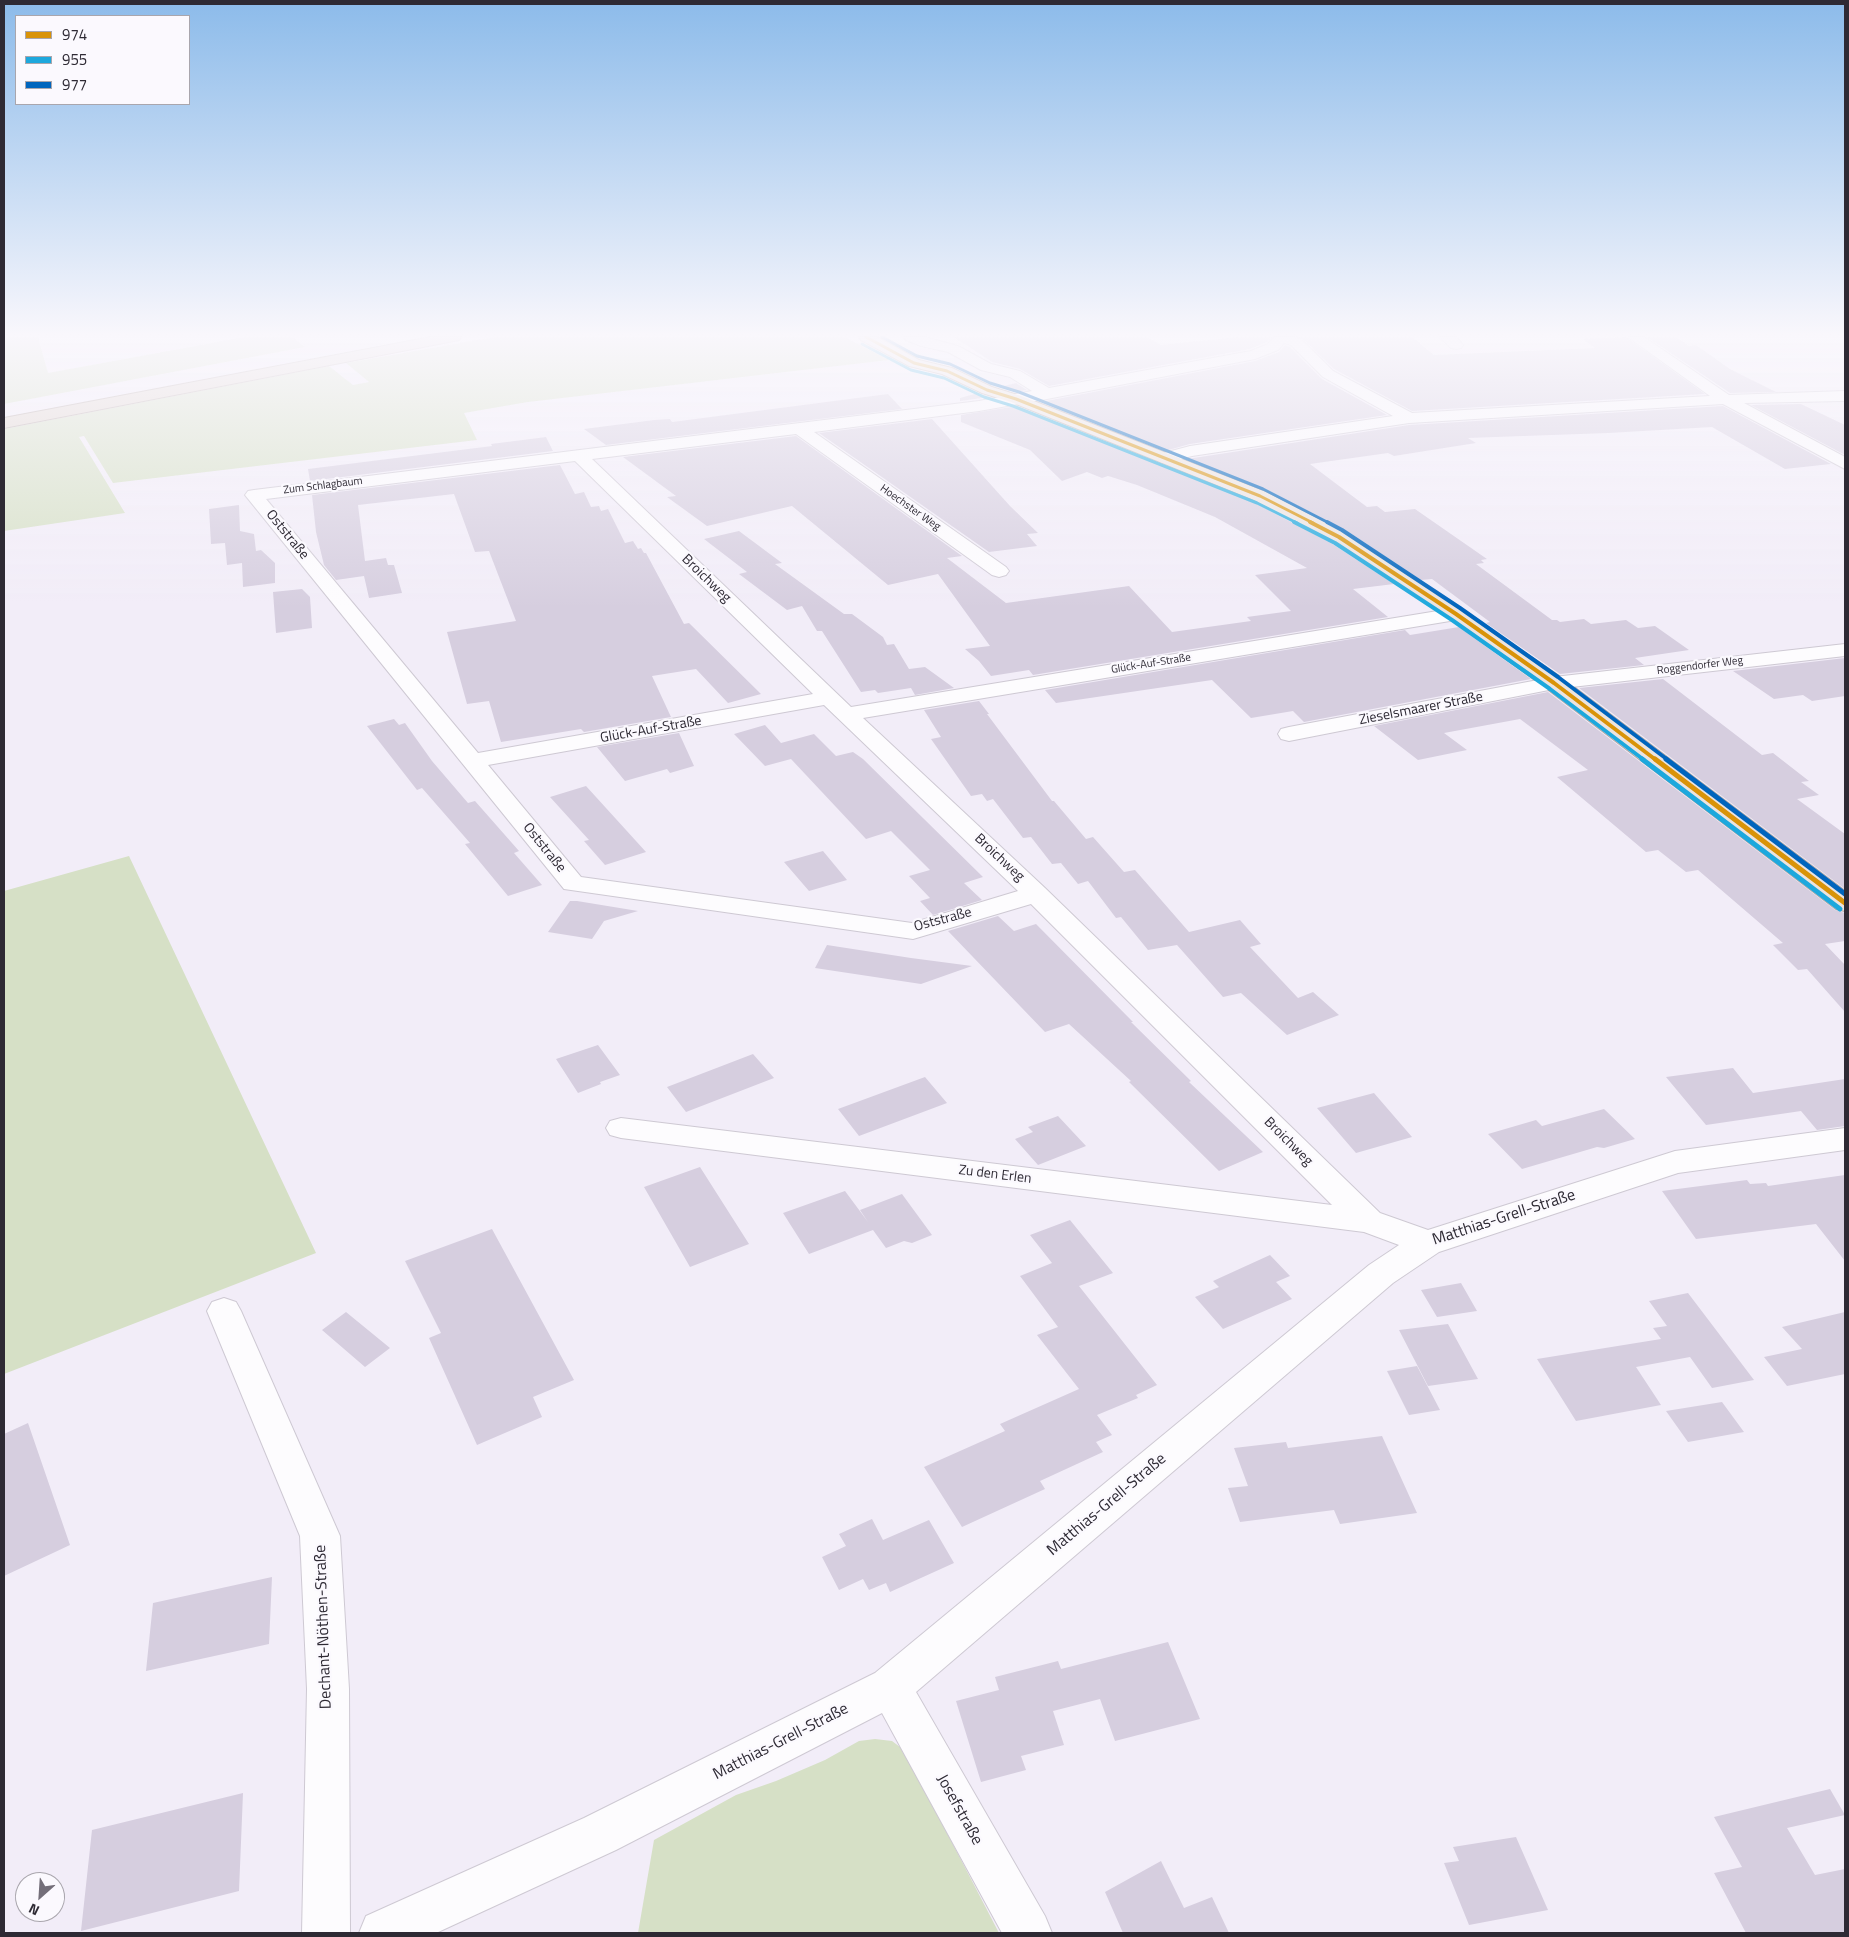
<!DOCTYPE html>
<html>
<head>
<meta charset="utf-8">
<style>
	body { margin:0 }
	#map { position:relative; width:1849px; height:1937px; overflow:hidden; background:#f2edf8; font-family:"Titillium Web",sans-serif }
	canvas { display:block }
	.frame { position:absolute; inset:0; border:5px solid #2e2a34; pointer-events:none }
	.legend { position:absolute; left:15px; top:15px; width:175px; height:90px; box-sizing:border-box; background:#fbf9fe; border:1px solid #a9a6ad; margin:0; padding:6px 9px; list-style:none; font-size:15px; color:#2e2a34 }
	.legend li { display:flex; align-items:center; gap:10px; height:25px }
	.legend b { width:25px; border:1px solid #a9a6ad }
	.north { position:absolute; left:15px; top:1872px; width:50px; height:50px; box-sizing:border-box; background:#fbf9fe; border:1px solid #a9a6ad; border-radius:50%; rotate:206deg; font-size:14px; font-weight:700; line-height:20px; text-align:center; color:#2e2a34 }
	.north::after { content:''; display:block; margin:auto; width:18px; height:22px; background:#736e79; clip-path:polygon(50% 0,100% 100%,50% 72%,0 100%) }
</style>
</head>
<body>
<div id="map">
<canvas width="1849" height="1937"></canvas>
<div class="frame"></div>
<ul class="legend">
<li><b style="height:6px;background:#d99308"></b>974</li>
<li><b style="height:6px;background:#1da8dd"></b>955</li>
<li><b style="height:6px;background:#0065bd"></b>977</li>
</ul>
<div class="north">N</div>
</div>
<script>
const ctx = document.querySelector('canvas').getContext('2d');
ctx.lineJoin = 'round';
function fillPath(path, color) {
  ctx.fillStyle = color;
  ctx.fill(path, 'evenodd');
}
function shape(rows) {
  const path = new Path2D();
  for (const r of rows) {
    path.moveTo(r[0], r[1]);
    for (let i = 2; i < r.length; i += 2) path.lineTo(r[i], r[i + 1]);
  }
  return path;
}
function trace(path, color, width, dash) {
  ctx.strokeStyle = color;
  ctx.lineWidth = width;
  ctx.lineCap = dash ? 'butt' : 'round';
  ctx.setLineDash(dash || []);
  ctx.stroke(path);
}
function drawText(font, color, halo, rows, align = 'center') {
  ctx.font = font + ' "Titillium Web",sans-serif';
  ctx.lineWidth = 4.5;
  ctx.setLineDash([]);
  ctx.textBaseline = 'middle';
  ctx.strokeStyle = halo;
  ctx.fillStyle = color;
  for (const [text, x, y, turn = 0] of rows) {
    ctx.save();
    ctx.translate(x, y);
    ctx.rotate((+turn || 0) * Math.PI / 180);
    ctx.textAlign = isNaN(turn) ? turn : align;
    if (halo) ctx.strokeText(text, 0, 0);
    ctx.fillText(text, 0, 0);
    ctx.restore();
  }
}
fillPath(shape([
	[4,337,38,337,48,373,245,337,292,337,305,347,4,404],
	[495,337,844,337,889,360,528,402,464,413,477,440,113,483,84,436,79,437,125,513,4,531,4,429,329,366,353,385,369,382,346,363],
	[129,856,316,1253,4,1374,4,891],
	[875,1739,892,1741,904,1750,999,1933,638,1933,654,1840,736,1795,776,1781,825,1760,859,1741]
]), '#d6e0c6');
fillPath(shape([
	[954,337,1147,337,1161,345,1238,337,1272,337,1267,342,1250,349,1049,386,1020,369,992,362],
	[1301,337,1412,337,1434,355,1595,348,1583,339,1626,337,1705,394,1412,411,1334,369],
	[1647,337,1676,337,1689,346,1696,345,1730,369,1776,392,1730,393],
	[1285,345,1290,347,1322,379,1387,415,1190,444,1165,451,1041,402,1255,361,1279,352],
	[1016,383,1027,390,1015,392,1000,387],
	[978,393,989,397,960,401,960,398],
	[888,394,902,409,606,445,584,429,654,420,670,419,672,422],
	[1801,404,1845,425,1845,455,1751,405],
	[1017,406,1253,502,1331,543,1394,584,1353,589,1388,617,1033,675,1029,670,991,676,979,661,965,649,990,646,938,574,888,585,792,506,707,526,667,497,676,496,623,457,796,436,962,556,947,558,1006,603,1129,586,1172,632,1251,621,1247,617,1291,611,1255,575,1307,568,1215,517,1137,485,1108,476,1102,478,1087,472,1062,481,1030,450,961,422,961,415],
	[1723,406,1831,464,1785,469,1712,427,1609,433,1468,438,1476,443,1394,456,1388,453,1310,464,1367,507,1377,506,1385,512,1415,509,1487,559,1481,560,1484,563,1476,564,1552,620,1557,620,1560,622,1584,619,1591,624,1626,620,1638,628,1655,626,1689,650,1635,658,1644,665,1560,674,1486,623,1490,622,1432,579,1421,580,1347,531,1267,490,1187,459,1409,425],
	[932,419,1010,506,1038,533,1027,534,1037,546,989,552,819,433],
	[546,437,553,451,310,481,308,469,492,446,491,444],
	[560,465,575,494,584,492,591,507,599,506,601,511,608,509,625,543,633,541,638,549,641,548,644,553,646,553,684,624,689,623,761,694,728,703,696,669,652,676,671,717,584,732,581,729,501,742,489,701,467,704,447,632,516,621,489,551,475,552,454,494,358,505,365,561,386,558,388,565,394,565,402,593,369,598,364,576,336,580,324,565,316,532,312,495],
	[239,505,240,531,254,534,256,551,261,550,275,563,275,583,243,587,242,563,227,565,225,543,211,544,209,509],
	[739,531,782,563,775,564,844,614,852,614,883,637,887,645,894,644,909,669,925,667,954,688,915,695,911,688,878,693,875,690,861,692,822,631,817,631,802,606,787,610,739,574,747,572,704,539],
	[302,589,310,597,312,628,276,633,273,592],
	[1459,627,1531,679,1304,722,1293,711,1251,718,1212,680,1056,703,1045,690,1405,630,1410,635],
	[1845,658,1845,696,1812,701,1803,695,1774,699,1733,671],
	[1663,679,1762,755,1773,753,1809,781,1801,782,1819,795,1797,799,1845,834,1845,889,1579,688],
	[1548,692,1835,910,1845,913,1845,941,1825,944,1845,965,1845,1012,1807,969,1798,970,1773,945,1783,943,1698,870,1686,872,1658,850,1646,852,1557,777,1588,770,1520,719,1444,733,1467,750,1418,760,1374,726],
	[979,701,989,714,987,714,1052,801,1054,801,1086,839,1093,837,1124,872,1135,870,1189,932,1240,920,1261,944,1250,947,1298,998,1313,992,1339,1015,1287,1035,1241,993,1223,997,1177,945,1148,950,1121,917,1116,918,1088,881,1078,884,1061,863,1052,864,1031,837,1023,838,993,799,987,801,982,794,971,796,931,739,941,737,924,710],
	[394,719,399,725,405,723,432,761,468,803,475,801,519,851,514,853,542,885,508,896,465,844,470,843,422,788,417,790,367,726],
	[765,725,781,743,814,734,836,756,853,752,863,759,983,877,964,883,982,900,933,915,920,901,930,898,909,876,930,870,891,831,866,839,791,759,765,766,734,734],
	[679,733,694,766,670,773,667,769,625,781,597,747],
	[586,786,646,852,605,865,584,841,589,840,550,797],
	[823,851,847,880,809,891,784,862],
	[570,901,577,901,638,911,604,921,592,939,548,932],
	[998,916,1014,931,1036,924,1133,1022,1131,1022,1191,1081,1189,1082,1263,1152,1219,1171,1129,1082,1131,1081,1069,1024,1045,1032,948,931],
	[827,945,911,958,972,966,921,984,815,968],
	[598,1045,620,1075,600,1082,601,1084,578,1093,556,1059],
	[753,1054,774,1078,686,1112,667,1087],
	[1733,1068,1753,1093,1845,1079,1845,1126,1817,1130,1801,1111,1706,1125,1666,1077],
	[925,1077,947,1103,859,1136,838,1109],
	[1374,1093,1412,1137,1356,1153,1317,1108],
	[1604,1109,1635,1139,1604,1148,1597,1147,1522,1169,1488,1134,1536,1120,1542,1126],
	[1058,1116,1086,1146,1038,1165,1015,1139,1033,1132,1028,1127],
	[700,1167,749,1244,690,1267,644,1187],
	[1845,1175,1845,1261,1816,1224,1696,1239,1662,1191,1747,1180,1750,1184,1766,1183,1768,1186],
	[845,1191,868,1222,860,1210,902,1194,932,1235,912,1243,904,1241,886,1248,873,1230,809,1254,783,1213],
	[1070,1220,1113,1273,1079,1286,1157,1385,1136,1395,1138,1398,1097,1415,1112,1435,1096,1442,1103,1452,1040,1481,1045,1489,962,1527,924,1467,1005,1431,1000,1424,1079,1389,1037,1335,1058,1327,1020,1276,1052,1263,1030,1235],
	[492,1229,574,1380,533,1397,542,1417,477,1445,429,1338,441,1333,405,1261],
	[1270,1255,1290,1276,1276,1282,1292,1299,1223,1329,1195,1297,1219,1287,1213,1281],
	[1461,1283,1477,1311,1437,1317,1421,1290],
	[1688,1293,1754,1380,1712,1388,1690,1357,1636,1367,1661,1405,1576,1421,1537,1359,1661,1339,1653,1328,1667,1326,1649,1301],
	[346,1312,390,1348,365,1367,322,1330],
	[1845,1312,1845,1374,1787,1386,1764,1357,1802,1349,1782,1327],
	[1448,1324,1478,1379,1428,1386,1399,1330],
	[1417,1366,1440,1410,1409,1415,1387,1371],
	[1722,1402,1744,1432,1688,1442,1666,1411],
	[28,1423,70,1545,4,1576,4,1434],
	[1382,1436,1417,1513,1340,1524,1334,1510,1240,1522,1228,1488,1248,1486,1234,1448,1286,1442,1288,1448],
	[872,1519,883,1540,929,1520,954,1563,890,1592,886,1583,869,1590,863,1579,839,1590,822,1557,846,1546,839,1534],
	[272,1577,269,1644,146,1671,153,1603],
	[1168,1642,1200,1719,1115,1741,1100,1699,1053,1711,1064,1745,1021,1756,1026,1770,981,1782,956,1701,999,1690,995,1677,1058,1661,1061,1669],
	[1830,1789,1845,1815,1787,1828,1815,1875,1845,1869,1845,1933,1746,1933,1714,1873,1742,1867,1714,1817],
	[243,1793,239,1891,81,1931,92,1830],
	[1516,1837,1548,1910,1469,1925,1444,1863,1459,1861,1453,1847],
	[1161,1861,1184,1908,1212,1897,1229,1933,1123,1933,1105,1892]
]), '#d6cedf');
const minor = shape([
	[904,337,924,337,958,346,991,364,1020,371,1049,388,1251,351,1268,344,1274,337,1294,337,1301,339,1333,371,1412,413,1710,396,1628,337,1644,337,1729,395,1845,391,1845,401,1744,403,1845,457,1845,469,1723,404,1409,423,1192,456,1166,463,1160,462,1158,458,1160,454,1190,446,1393,416,1323,377,1291,345,1284,343,1278,350,1255,359,1047,399,979,411,814,432,1006,567,1009,571,1006,575,999,577,992,575,796,434,592,459,851,707,1456,608,1463,610,1466,614,1463,618,1456,620,863,718,1045,888,1380,1213,1428,1230,1675,1151,1845,1128,1845,1150,1678,1173,1439,1252,1393,1283,916,1692,1045,1916,1052,1933,1002,1933,882,1713,616,1850,436,1933,359,1933,366,1916,584,1818,875,1673,1369,1265,1399,1245,1364,1232,621,1138,610,1135,606,1128,610,1121,621,1118,1332,1205,1031,904,913,939,564,889,245,495,248,491,254,490,979,401,1032,391,1010,377,981,370,948,352,921,346,906,340,904,337],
	[575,461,813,694,478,753,266,499,575,461],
	[824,705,1018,891,912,923,581,877,488,765,824,705],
	[1440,337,1456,337,1463,345,1461,348,1456,349,1451,348,1440,337],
	[1845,644,1845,656,1554,689,1289,741,1281,739,1278,734,1281,729,1289,727,1554,677,1845,644],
	[224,1298,236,1302,241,1311,340,1536,349,1689,350,1933,302,1933,307,1689,300,1536,207,1311,212,1302,224,1298]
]);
const major = shape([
	[859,337,877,337,919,360,952,368,992,387,1021,396,1266,492,1346,533,1463,610,1562,678,1845,891,1845,911,1836,909,1546,688,1449,618,1332,541,1254,500,1011,402,982,393,942,374,909,366,861,340,859,337]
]);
const highway = shape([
	[431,337,461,337,459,340,454,341,4,428,4,418,431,337]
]);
trace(minor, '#cec9d3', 2);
trace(major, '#b3a6a1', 2);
trace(highway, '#b3a6a1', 2);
fillPath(minor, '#fdfcfe');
fillPath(major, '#ece4e0');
fillPath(highway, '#e0d5cd');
trace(shape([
	[866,337,914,363,947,371,987,390,1016,399,1260,496,1313,523]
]), '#d99308', 3);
trace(shape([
	[1310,522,1339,537,1456,614,1554,683,1656,760]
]), '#d99308', 4);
trace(shape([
	[1655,759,1845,903]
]), '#d99308', 5);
trace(shape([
	[862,344,911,370,944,378,984,397,1013,406,1257,503,1297,523]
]), '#1da8dd', 3);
trace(shape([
	[1294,522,1335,543,1452,620,1550,689,1644,760]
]), '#1da8dd', 4);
trace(shape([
	[1642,759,1840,909]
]), '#1da8dd', 5);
trace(shape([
	[882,337,917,356,950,364,990,383,1019,392,1263,489,1329,523]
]), '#0065bd', 3);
trace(shape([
	[1327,522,1342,530,1460,608,1558,677,1668,760]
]), '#0065bd', 4);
trace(shape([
	[1666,759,1845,894]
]), '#0065bd', 5);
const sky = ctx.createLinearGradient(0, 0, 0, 608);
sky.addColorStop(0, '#8cbbea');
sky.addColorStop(0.55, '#f9f7fc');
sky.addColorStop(1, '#f9f7fc00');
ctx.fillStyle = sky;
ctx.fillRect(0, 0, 1849, 608);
drawText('11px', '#2e2a34', '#fbf9fe', [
	["Zum Schlagbaum",323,486,-7],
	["Hoechster Weg",910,508,35],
	["Glück-Auf-Straße",1151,664,-9],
	["Roggendorfer Weg",1700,666,-7]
]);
drawText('14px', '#2e2a34', '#fbf9fe', [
	["Oststraße",287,535,51],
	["Broichweg",706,579,44],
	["Zieselsmaarer Straße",1421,709,-11],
	["Glück-Auf-Straße",651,730,-10],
	["Oststraße",544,848,51],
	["Broichweg",999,858,43],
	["Oststraße",943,920,-15],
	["Broichweg",1288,1142,45],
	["Zu den Erlen",995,1175,7]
]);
drawText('16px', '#2e2a34', '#fbf9fe', [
	["Matthias-Grell-Straße",1504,1218,-18],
	["Matthias-Grell-Straße",1107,1505,-40],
	["Dechant-Nöthen-Straße",324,1627,-92],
	["Matthias-Grell-Straße",781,1742,-27],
	["Josefstraße",959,1810,61]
]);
</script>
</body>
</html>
